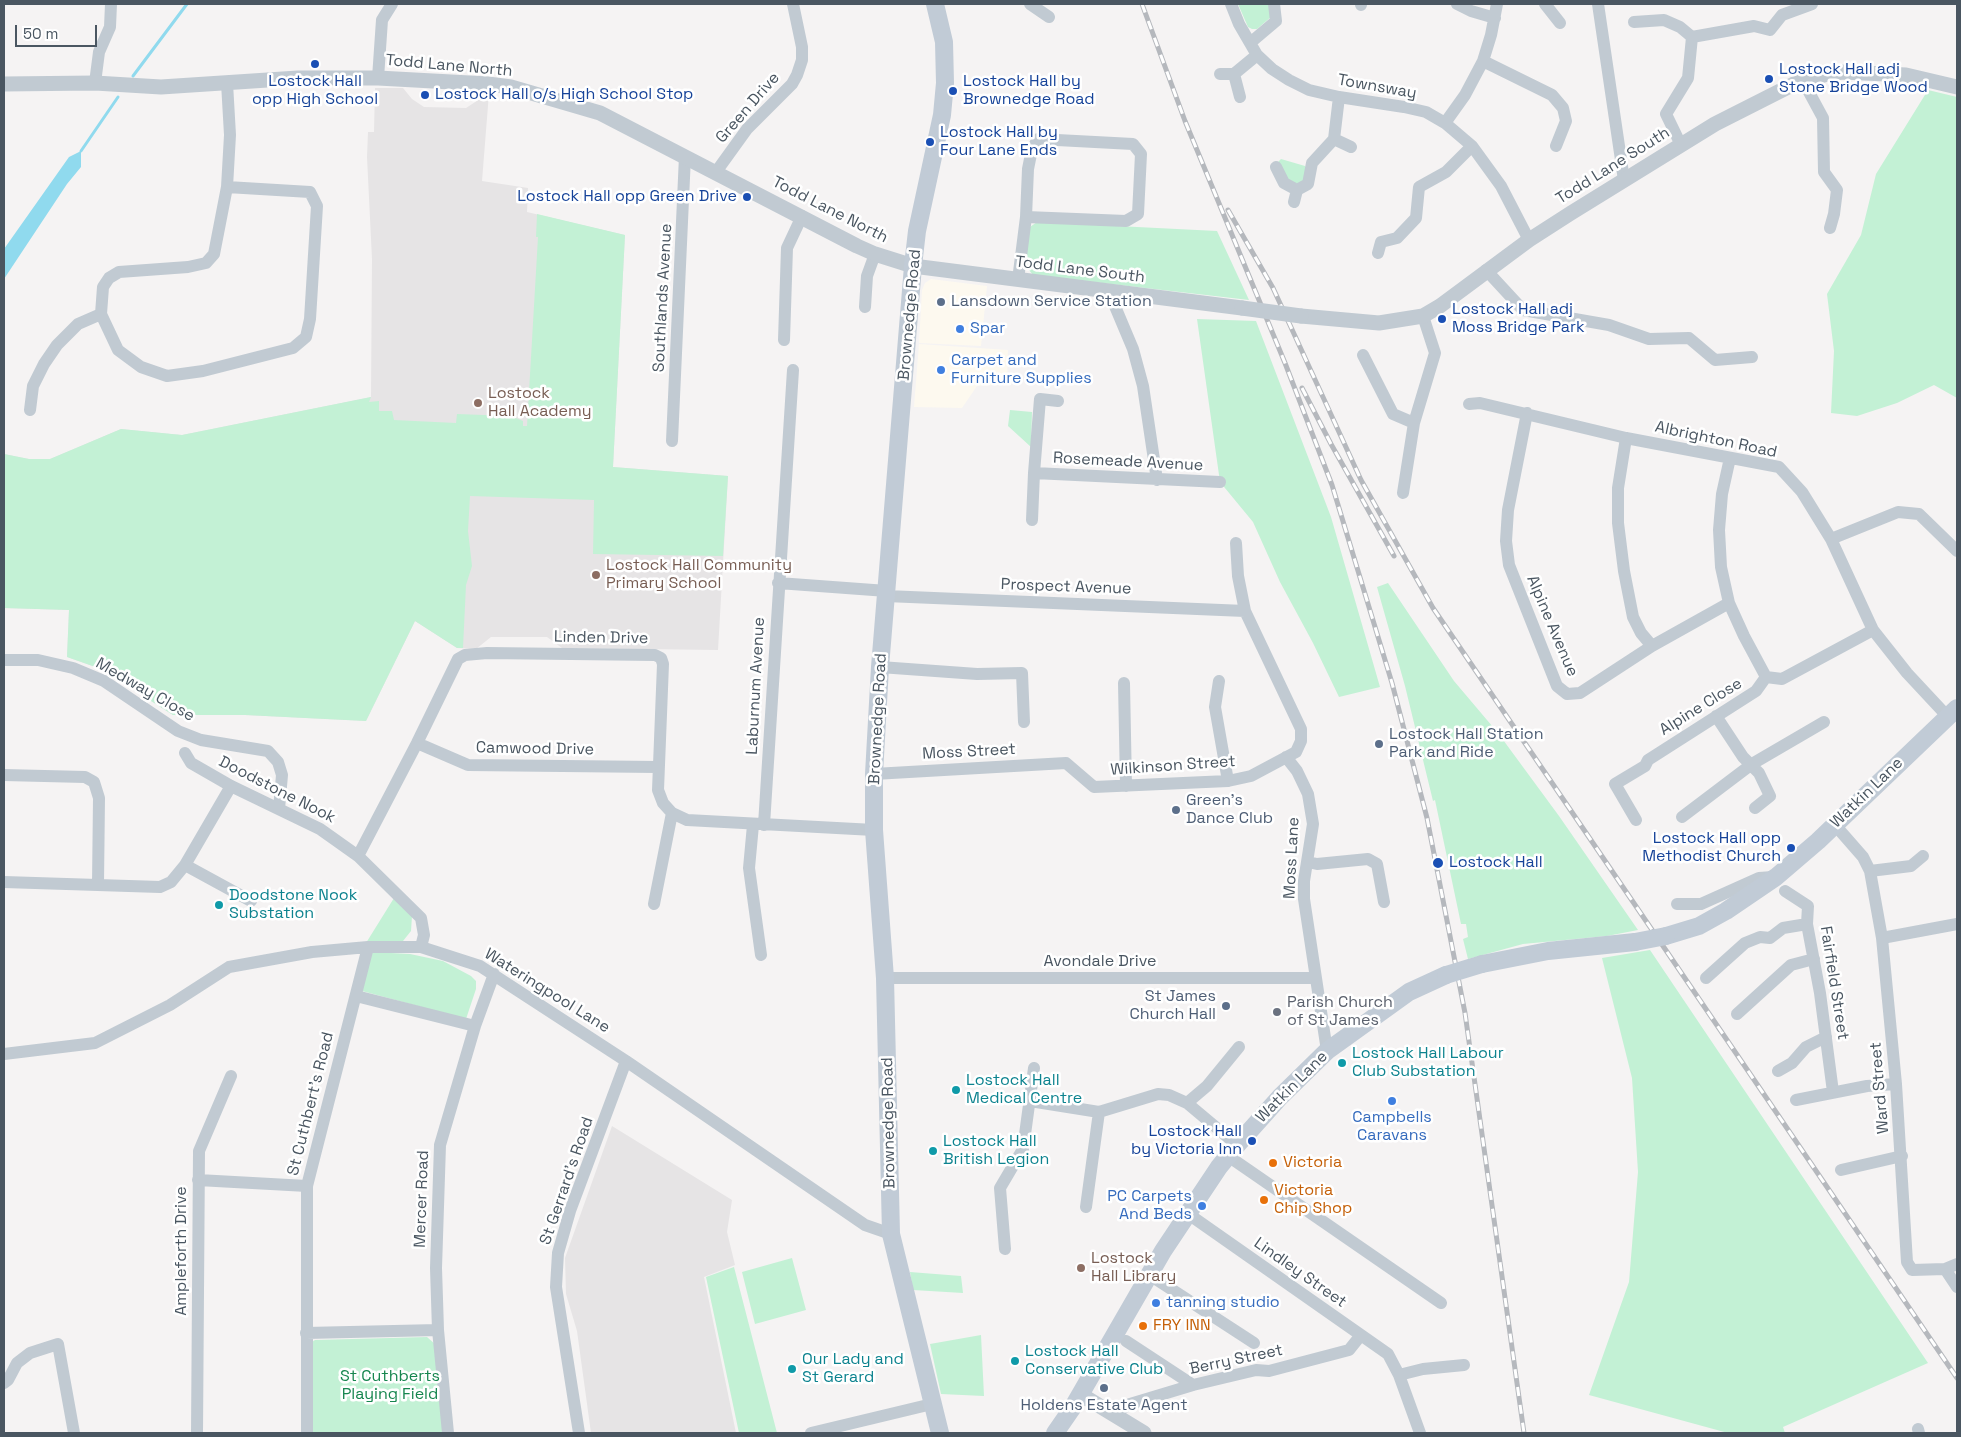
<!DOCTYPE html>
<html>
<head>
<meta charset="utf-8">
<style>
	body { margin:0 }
	#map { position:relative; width:1961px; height:1437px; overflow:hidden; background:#f5f3f3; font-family:"Space Grotesk",sans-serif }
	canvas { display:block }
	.frame { position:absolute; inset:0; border:5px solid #4a5661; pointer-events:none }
	.scale { position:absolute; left:15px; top:25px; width:82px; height:22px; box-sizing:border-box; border:2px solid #4a5661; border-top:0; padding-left:6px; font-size:15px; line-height:18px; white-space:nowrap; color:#4a5661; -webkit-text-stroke:4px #fff; paint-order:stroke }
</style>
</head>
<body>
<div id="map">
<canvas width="1961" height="1437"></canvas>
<div class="frame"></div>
<div class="scale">50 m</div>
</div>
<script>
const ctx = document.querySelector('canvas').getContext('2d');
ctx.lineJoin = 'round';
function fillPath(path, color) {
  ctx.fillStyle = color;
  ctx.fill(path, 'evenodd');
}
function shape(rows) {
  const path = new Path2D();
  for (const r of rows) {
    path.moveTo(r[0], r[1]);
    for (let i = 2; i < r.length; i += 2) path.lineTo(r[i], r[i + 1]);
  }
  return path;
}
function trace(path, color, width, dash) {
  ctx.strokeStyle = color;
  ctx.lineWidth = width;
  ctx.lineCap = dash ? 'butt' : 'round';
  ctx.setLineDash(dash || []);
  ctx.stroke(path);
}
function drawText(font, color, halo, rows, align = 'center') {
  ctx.font = font + ' "Space Grotesk",sans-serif';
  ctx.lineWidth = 5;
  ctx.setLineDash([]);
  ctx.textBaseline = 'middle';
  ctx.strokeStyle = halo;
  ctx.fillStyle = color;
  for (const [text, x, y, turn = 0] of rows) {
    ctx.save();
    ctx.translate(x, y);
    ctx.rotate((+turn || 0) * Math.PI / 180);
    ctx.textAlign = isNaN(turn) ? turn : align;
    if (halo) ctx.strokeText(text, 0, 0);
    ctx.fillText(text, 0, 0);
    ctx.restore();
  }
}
fillPath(shape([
	[931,279,987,286,981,346,919,343,922,290,925,283],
	[919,344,1008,350,1007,384,977,386,962,408,914,407]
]), '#fdf9ef');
fillPath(shape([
	[375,88,403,88,412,99,424,107,466,108,489,93,482,181,528,188,527,212,625,235,613,467,728,476,718,650,562,648,547,637,491,637,476,649,457,648,415,621,366,721,245,715,173,715,101,669,67,657,69,610,4,608,4,454,29,459,50,459,121,429,182,435,371,397,372,259,367,157,368,132,374,132],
	[612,1126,732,1200,727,1232,735,1265,704,1277,736,1433,591,1433,577,1331,566,1294,565,1258]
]), '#e6e4e5');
fillPath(shape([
	[1238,4,1270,4,1271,17,1257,29,1252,29,1248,27],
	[1928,90,1957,97,1957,398,1934,385,1897,403,1857,416,1831,413,1834,351,1827,294,1861,235,1876,174],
	[1281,159,1305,166,1308,170,1303,183,1289,183,1278,162],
	[537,214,625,235,613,467,728,476,723,556,593,554,594,500,470,496,468,531,472,566,466,585,463,648,457,648,415,621,366,721,245,715,173,715,101,669,67,657,69,610,4,608,4,454,29,459,50,459,121,429,182,435,371,397,369,402,379,401,379,411,392,411,394,420,456,423,457,414,511,416,523,421,523,426,527,426,538,237,536,237],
	[1037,222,1217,231,1249,300,1033,275,1025,265,1030,227],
	[1197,319,1256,321,1331,517,1380,687,1339,697,1313,643,1280,582,1253,522,1220,482],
	[1010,410,1032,412,1031,447,1008,426],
	[1388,583,1454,681,1498,733,1559,816,1638,930,1607,936,1523,944,1468,959,1463,939,1468,937,1466,924,1461,924,1435,800,1433,801,1405,686,1377,587],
	[394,898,412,916,411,931,403,941,366,943],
	[1650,950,1928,1363,1783,1427,1785,1433,1728,1433,1589,1395,1629,1282,1638,1172,1632,1078,1602,958],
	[372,952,410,954,443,961,471,976,476,981,476,989,466,1019,362,991],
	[792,1258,806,1310,755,1324,742,1272],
	[734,1267,777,1433,739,1433,706,1277],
	[910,1272,961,1276,963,1293,913,1290],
	[981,1335,984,1396,941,1394,930,1344],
	[427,1337,436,1345,443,1433,312,1433,312,1342,315,1340]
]), '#c3f1d5');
fillPath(shape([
	[81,151,81,167,67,184,4,279,4,249,69,157]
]), '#90daee');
trace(shape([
	[133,76,187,4],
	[81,151,118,97]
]), '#90daee', 3);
trace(shape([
	[1030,4,1049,17],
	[1231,4,1239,24,1257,55,1272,69,1289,80,1309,90,1339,97,1404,107,1426,112,1445,123,1472,146,1501,186,1529,240],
	[1457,4,1471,11,1495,18],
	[1545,4,1560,23],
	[1598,4,1624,180],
	[1361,5,1361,4],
	[1634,22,1664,20,1680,27,1692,37],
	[1250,43,1276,21,1274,4],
	[1483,61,1552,95,1563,108,1566,121,1556,146],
	[1220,74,1234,74,1240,97],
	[1234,74,1257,55],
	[378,78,382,20,392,4],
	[1803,81,1823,118,1824,172,1837,190,1834,214,1830,228],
	[95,83,99,52,110,27,111,4],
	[1445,123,1465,95,1483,61,1491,35,1497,4],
	[1334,139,1351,147],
	[1681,145,1666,114,1688,78,1692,37,1754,26,1770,30,1782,15,1812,4],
	[1276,167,1284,183,1297,190,1308,184,1312,163,1334,139,1339,97],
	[716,172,747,129,792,84,797,75,802,60,802,47,793,4],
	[1294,202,1297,190],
	[1378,253,1381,242,1397,238,1416,218,1419,187,1446,172,1472,146],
	[1486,270,1523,310,1609,325,1649,339,1689,338,1715,360,1752,357],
	[1018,280,1026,217,1028,169,1032,149,1038,139,1133,144,1141,154,1138,214,1126,221,1026,217],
	[1109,292,1133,349,1143,386,1157,480],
	[865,307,867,276,875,254],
	[101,314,118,350,141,367,167,376,203,371,293,348,306,337,310,319,317,206,310,192,227,187],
	[784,340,787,248,802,216],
	[1363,355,1393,414,1414,423],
	[1058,401,1040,399,1034,473,1220,482],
	[1469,404,1480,403,1626,438,1779,467,1802,492,1831,539,1873,630,1907,673,1948,717],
	[30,410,33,386,44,364,57,345,78,324,101,314,103,287,109,278,119,272,188,267,206,263,214,254,227,187,230,135,227,83],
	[1527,413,1508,510,1506,541,1509,565,1557,686,1567,694,1580,693,1652,646,1729,603],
	[1626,438,1618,488,1618,523,1624,571,1633,617,1641,633,1652,646],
	[672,441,685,156],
	[1730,458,1722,494,1719,530,1721,567,1729,603,1744,636,1766,677,1782,679,1873,630],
	[1403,493,1414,423,1435,353,1423,316],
	[1032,520,1034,473],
	[1831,539,1898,512,1919,514,1957,551],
	[778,583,887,591],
	[886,596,1245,611],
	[4,660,38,660,73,668,104,681,178,731,201,740,268,751,278,762,282,775,279,809],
	[880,667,977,674,1022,673,1024,722],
	[1219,681,1215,707,1228,781],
	[1124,683,1126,786],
	[1716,716,1743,757,1759,773,1770,796,1755,808],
	[417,743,468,765,657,767],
	[185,753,191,763,231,786,320,829,358,856,421,918,424,935,421,947],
	[1286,757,1297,771,1308,794,1313,824,1304,881,1304,899,1327,1051],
	[874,774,1066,763,1094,787,1228,781,1251,776,1296,752,1301,741,1301,729,1245,611,1238,576,1236,543],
	[4,775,85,777,94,782,99,798,98,884],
	[1682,817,1752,764,1824,722],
	[1636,820,1615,784,1645,766,1648,760,1756,691,1766,677],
	[753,825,749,868,761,955],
	[764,825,793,370],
	[1835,825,1863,857,1870,871,1882,938,1896,1084,1907,1262,1912,1270,1945,1269,1957,1264],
	[358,856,417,743,458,659,465,655,487,653,655,655,661,658,663,664,658,790,663,803,672,813,687,820,874,830],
	[1308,862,1317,864,1368,859,1377,864,1384,902],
	[185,865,251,901],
	[1870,871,1911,866,1923,856],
	[4,882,160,887,171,882,185,865,231,786],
	[1785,891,1808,906,1807,924,1820,993,1833,1092],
	[654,904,672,813],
	[1677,904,1701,904,1759,878,1773,877],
	[1882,938,1957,924],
	[885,978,1315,978],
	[1706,978,1745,943,1760,937,1770,938,1783,928,1807,924],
	[356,996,475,1026],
	[1737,1014,1791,965,1814,959],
	[4,1054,95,1043,170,1005,229,967,312,952,368,947,421,947,480,966,626,1061,865,1225,891,1234],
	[1778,1071,1792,1063,1806,1047,1826,1037],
	[1796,1100,1867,1086,1896,1084],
	[1030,1101,1099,1112,1158,1094,1169,1095,1187,1103,1237,1145],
	[1187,1103,1207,1086,1239,1047],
	[1228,1156,1441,1303],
	[1841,1170,1902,1156],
	[198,1180,307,1186],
	[1086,1207,1099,1112],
	[1194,1218,1388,1354,1399,1375,1420,1433],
	[1005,1249,1000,1188,1023,1149,1034,1068],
	[1945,1269,1957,1287],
	[1148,1274,1254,1343],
	[306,1333,438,1330],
	[1126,1341,1193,1385],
	[1399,1375,1423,1369,1464,1365],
	[4,1383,8,1380,17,1363,30,1353,58,1344,74,1433],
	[1113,1414,1130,1404,1193,1385,1256,1370,1269,1371,1349,1350,1361,1335],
	[1918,1429,1919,1433],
	[197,1433,199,1151,231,1076],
	[307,1433,307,1186,368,947],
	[448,1433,438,1330,436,1268,440,1145,475,1026,494,974],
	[579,1433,556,1287,558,1253,570,1211,626,1061],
	[811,1433,932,1404]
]), '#c1cad2', 12);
trace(shape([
	[4,84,95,83,161,87,298,78,378,78,488,84,511,87,600,113,857,246,875,254,913,266,1242,308],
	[1301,316,1379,323,1423,316,1440,306,1529,240,1571,213,1715,124,1794,84,1827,74,1843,72,1906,75,1957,87],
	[1080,1394,1144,1433]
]), '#c1cad2', 15);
trace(shape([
	[935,4,944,42,945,83,942,115,917,231,913,266,880,667,874,774,874,830,885,978,891,1234,940,1433],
	[1666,936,1699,926,1726,911,1776,877,1818,841,1957,708],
	[1482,964,1548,951,1635,942],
	[1055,1433,1073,1407,1163,1251,1219,1167,1237,1145,1280,1097,1327,1051,1409,992,1446,975]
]), '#c1cbd6', 18);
const rail = shape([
	[1142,4,1185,121,1285,363,1332,485,1392,683,1427,818,1465,1013,1524,1433],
	[1228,210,1273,288,1361,480,1433,608,1957,1378],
	[1302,388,1331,444,1394,556]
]);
trace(rail, '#b5b8bd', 5);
trace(rail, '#fff', 3, [9]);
trace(shape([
	[1242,308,1301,316]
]), '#c1cad2', 15);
trace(shape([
	[1635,942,1666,936],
	[1446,975,1482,964]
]), '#c1cbd6', 18);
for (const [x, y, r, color] of [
	[315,64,5,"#1a4fb4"],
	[1769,79,5,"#1a4fb4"],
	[953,91,5,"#1a4fb4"],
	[425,95,5,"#1a4fb4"],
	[930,142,5,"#1a4fb4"],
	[747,197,5,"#1a4fb4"],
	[941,302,5,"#5c6f8a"],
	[1442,319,5,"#1a4fb4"],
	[960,329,5,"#3f7fe0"],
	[941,370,5,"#3f7fe0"],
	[478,403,5,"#8d6e63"],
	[596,575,5,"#8d6e63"],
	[1379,744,5,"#5c6f8a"],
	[1176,810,5,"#5c6f8a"],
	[1791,848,5,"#1a4fb4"],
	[1438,863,6,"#1a4fb4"],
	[219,905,5,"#0f9aa8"],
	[1226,1006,5,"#5c6f8a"],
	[1277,1012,5,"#6b7280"],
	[1342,1063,5,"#0f9aa8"],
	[956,1090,5,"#0f9aa8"],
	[1392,1101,5,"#3f7fe0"],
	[1252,1141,5,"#1a4fb4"],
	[933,1151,5,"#0f9aa8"],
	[1273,1163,5,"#e8710a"],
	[1264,1200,5,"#e8710a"],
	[1202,1206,5,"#3f7fe0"],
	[1081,1268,5,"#8d6e63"],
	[1156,1303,5,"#3f7fe0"],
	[1143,1326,5,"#e8710a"],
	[1015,1361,5,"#0f9aa8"],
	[792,1369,5,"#0f9aa8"],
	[1104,1388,5,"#5c6f8a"]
]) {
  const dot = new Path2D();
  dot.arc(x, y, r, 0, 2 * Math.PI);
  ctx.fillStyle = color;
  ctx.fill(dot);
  trace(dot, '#fff', 2);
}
drawText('16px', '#4a5661', '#fff', [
	["Todd Lane North",449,66,5],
	["Townsway",1377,87,10],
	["Green Drive",748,108,-49],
	["Todd Lane South",1613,166,-32],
	["Todd Lane North",830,210,27],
	["Todd Lane South",1080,270,7],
	["Southlands Avenue",663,298,-87],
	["Brownedge Road",910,315,-85],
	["Albrighton Road",1716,440,12],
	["Rosemeade Avenue",1128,462,3],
	["Prospect Avenue",1066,587,2],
	["Alpine Avenue",1552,626,67],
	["Linden Drive",601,638,1],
	["Laburnum Avenue",756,686,-87],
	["Medway Close",145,690,30],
	["Alpine Close",1701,707,-32],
	["Brownedge Road",878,719,-87],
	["Camwood Drive",535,749,1],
	["Moss Street",969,752,-3],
	["Wilkinson Street",1173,766,-4],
	["Doodstone Nook",277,790,27],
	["Watkin Lane",1867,793,-44],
	["Moss Lane",1292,858,-87],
	["Avondale Drive",1100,962],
	["Fairfield Street",1834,983,81],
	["Wateringpool Lane",547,991,32],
	["Watkin Lane",1292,1087,-45],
	["Ward Street",1880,1088,-95],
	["St Cuthbert's Road",311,1104,-76],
	["Brownedge Road",889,1123,-91],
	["St Gerrard's Road",567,1181,-71],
	["Mercer Road",422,1199,-88],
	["Ampleforth Drive",182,1251,-90],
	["Lindley Street",1300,1273,35],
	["Berry Street",1236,1360,-12]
]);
drawText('16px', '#164399', '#fff', [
	["Lostock Hall adj",1779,70],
	["Stone Bridge Wood",1779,88],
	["Lostock Hall",315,82,"center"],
	["opp High School",315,100,"center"],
	["Lostock Hall by",963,82],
	["Brownedge Road",963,100],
	["Lostock Hall o/s High School Stop",435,95],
	["Lostock Hall by",940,133],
	["Four Lane Ends",940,151],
	["Lostock Hall opp Green Drive",737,197,"right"],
	["Lostock Hall adj",1452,310],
	["Moss Bridge Park",1452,328],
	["Lostock Hall opp",1781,839,"right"],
	["Methodist Church",1781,857,"right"],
	["Lostock Hall",1449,863],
	["Lostock Hall",1242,1132,"right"],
	["by Victoria Inn",1242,1150,"right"]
], 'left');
drawText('16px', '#4e5e75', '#fff', [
	["Lansdown Service Station",951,302],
	["Lostock Hall Station",1389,735],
	["Park and Ride",1389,753],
	["Green's",1186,801],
	["Dance Club",1186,819],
	["St James",1216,997,"right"],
	["Church Hall",1216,1015,"right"],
	["Holdens Estate Agent",1104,1406,"center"]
], 'left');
drawText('16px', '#366cbe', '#fff', [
	["Spar",970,329],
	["Carpet and",951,361],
	["Furniture Supplies",951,379],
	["Campbells",1392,1118,"center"],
	["Caravans",1392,1136,"center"],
	["PC Carpets",1192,1197,"right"],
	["And Beds",1192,1215,"right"],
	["tanning studio",1166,1303]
], 'left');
drawText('16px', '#785e54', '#fff', [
	["Lostock",488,394],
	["Hall Academy",488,412],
	["Lostock Hall Community",606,566],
	["Primary School",606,584],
	["Lostock",1091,1259],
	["Hall Library",1091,1277]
], 'left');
drawText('16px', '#0d838f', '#fff', [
	["Doodstone Nook",229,896],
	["Substation",229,914],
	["Lostock Hall Labour",1352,1054],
	["Club Substation",1352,1072],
	["Lostock Hall",966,1081],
	["Medical Centre",966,1099],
	["Lostock Hall",943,1142],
	["British Legion",943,1160],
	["Lostock Hall",1025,1352],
	["Conservative Club",1025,1370],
	["Our Lady and",802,1360],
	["St Gerard",802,1378]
], 'left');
drawText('16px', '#5b616d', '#fff', [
	["Parish Church",1287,1003],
	["of St James",1287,1021]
], 'left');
drawText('16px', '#c56008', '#fff', [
	["Victoria",1283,1163],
	["Victoria",1274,1191],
	["Chip Shop",1274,1209],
	["FRY INN",1153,1326]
], 'left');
drawText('16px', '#17864f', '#fff', [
	["St Cuthberts",390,1377],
	["Playing Field",390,1395]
]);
</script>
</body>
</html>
